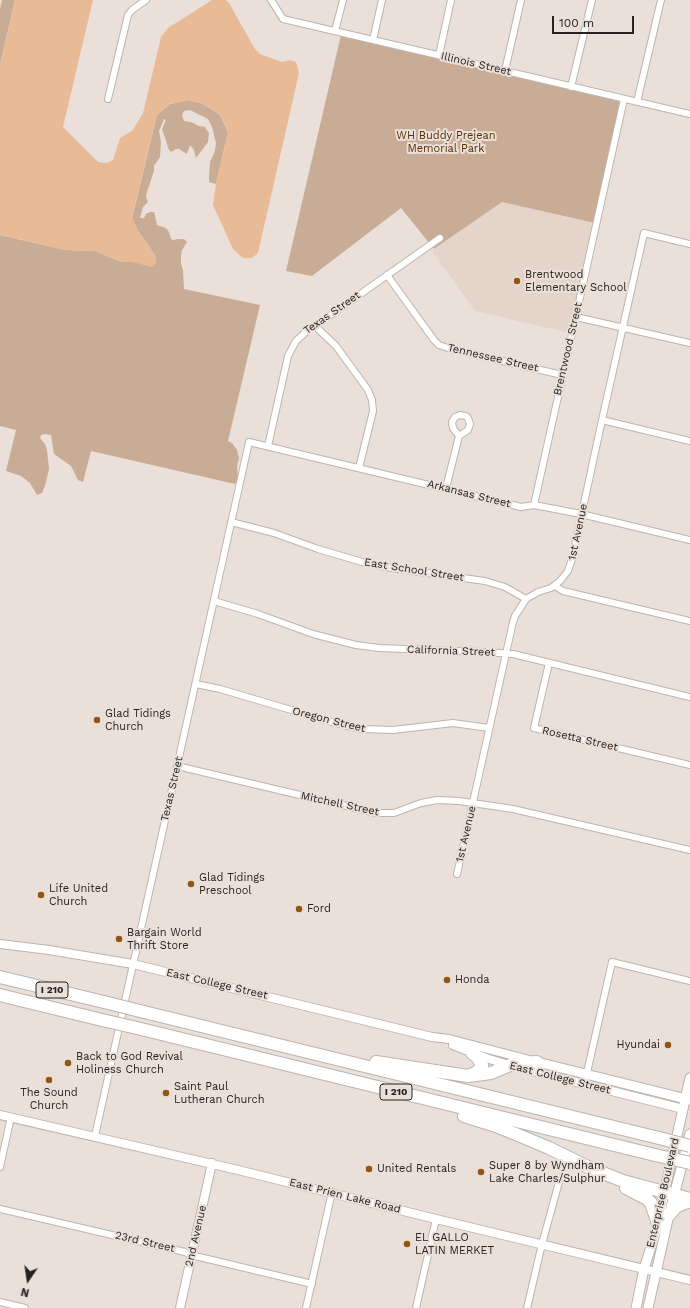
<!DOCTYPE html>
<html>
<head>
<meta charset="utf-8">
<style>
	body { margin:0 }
	#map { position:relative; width:690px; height:1308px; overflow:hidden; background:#eae0d9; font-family:"Work Sans",sans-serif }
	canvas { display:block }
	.north { position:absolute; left:8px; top:1260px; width:40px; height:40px; -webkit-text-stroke:3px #eae0d9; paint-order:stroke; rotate:193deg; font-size:11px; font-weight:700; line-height:16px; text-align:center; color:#26221f }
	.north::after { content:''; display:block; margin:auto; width:14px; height:18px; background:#26221f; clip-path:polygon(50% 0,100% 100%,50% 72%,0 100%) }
	.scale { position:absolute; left:552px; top:16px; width:82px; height:18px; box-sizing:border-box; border:2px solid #26221f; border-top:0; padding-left:5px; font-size:12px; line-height:14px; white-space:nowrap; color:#26221f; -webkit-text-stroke:3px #eae0d9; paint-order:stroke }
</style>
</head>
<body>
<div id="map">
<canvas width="690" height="1308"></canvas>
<div class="north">N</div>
<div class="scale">100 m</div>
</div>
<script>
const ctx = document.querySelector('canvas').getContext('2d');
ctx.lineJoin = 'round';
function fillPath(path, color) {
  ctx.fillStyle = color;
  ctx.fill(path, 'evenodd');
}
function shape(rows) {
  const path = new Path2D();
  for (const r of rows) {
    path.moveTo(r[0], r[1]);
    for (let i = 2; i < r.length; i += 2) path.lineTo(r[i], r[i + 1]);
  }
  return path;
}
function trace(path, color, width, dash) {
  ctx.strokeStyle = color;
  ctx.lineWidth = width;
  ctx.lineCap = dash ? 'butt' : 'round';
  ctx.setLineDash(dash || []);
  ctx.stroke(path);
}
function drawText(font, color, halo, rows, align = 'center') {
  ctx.font = font + ' "Work Sans",sans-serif';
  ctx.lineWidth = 4;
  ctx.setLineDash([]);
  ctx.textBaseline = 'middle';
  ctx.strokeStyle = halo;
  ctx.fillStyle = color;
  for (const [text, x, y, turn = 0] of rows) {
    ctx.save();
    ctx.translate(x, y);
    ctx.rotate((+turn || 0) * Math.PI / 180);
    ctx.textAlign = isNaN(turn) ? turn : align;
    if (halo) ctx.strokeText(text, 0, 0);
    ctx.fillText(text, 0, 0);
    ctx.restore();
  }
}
fillPath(shape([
	[502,202,595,223,570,333,475,311,432,251]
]), '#e5d4c9');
fillPath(shape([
	[2,0,15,0,0,65,0,9],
	[341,35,622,102,595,223,502,202,434,249,401,208,312,276,286,271],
	[189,100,203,104,220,115,228,132,216,184,209,182,209,177,210,162,215,151,216,143,212,127,208,119,190,110,184,111,182,115,184,121,191,122,199,126,205,127,209,133,208,142,196,158,194,150,190,145,187,154,179,149,176,149,171,152,169,150,162,129,166,120,164,119,159,131,161,142,160,157,156,163,154,165,154,171,147,192,146,197,148,202,143,207,140,218,144,218,146,214,150,212,154,212,157,225,166,228,169,232,171,239,173,240,178,239,184,239,187,242,182,250,181,256,181,264,183,270,184,289,260,305,228,441,232,443,237,450,239,458,237,466,238,478,235,484,91,451,83,482,78,480,71,466,54,454,51,435,44,434,41,435,40,438,45,444,47,450,49,469,45,486,42,493,37,495,30,483,21,476,6,471,16,430,0,426,0,235,66,250,96,251,121,262,132,262,156,257,137,229,132,218,157,115,170,104]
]), '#c9ac95');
fillPath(shape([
	[15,0,93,0,63,127,98,162,107,163,113,160,120,138,133,130,143,113,161,37,168,28,212,0,226,0,229,3,255,49,260,54,282,62,290,60,296,62,299,73,258,253,252,258,243,258,233,249,213,205,216,184,228,131,220,115,203,104,189,100,170,104,157,115,132,217,137,229,156,257,156,263,152,267,132,262,121,262,96,251,66,250,0,235,0,65]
]), '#e8bb96');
const minor = shape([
	[271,0,283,19,690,114],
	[335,31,343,0],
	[373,40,382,0],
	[439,55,451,0],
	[505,71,521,0],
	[571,87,592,0],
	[108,99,128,15,132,10,146,0],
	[637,102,661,0],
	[387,275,434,340,439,345,451,349,562,375],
	[576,317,690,343],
	[315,326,336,346,368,390,372,400,373,411,359,468],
	[460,415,466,416,468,418,470,424,468,430,459,436,453,428,452,422,455,417,460,415],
	[602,420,690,441],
	[268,446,288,356,296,341,308,330,315,326,440,238],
	[446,488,459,436],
	[534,505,624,99],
	[231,522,274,533,318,549,362,562,391,568,485,581,505,587,526,599],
	[555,586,563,591,690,621],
	[214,601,258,614,313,634,356,645,379,648,483,652,513,654,690,697],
	[549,663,534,728,690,765],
	[196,684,220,689,332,722,361,729,393,730,453,723,489,728],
	[177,766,376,813,394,813,421,803,437,800,459,801,513,809,690,850],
	[457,874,513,622,515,616,526,599,538,592,551,588,560,581,568,571,572,559,602,420,644,233,690,244],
	[586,1077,612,962,690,981],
	[95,1136,249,442,521,507,534,505,581,514,690,540],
	[0,1167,11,1117],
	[0,1209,185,1252,191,1255,312,1284],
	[0,1302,25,1308],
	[306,1308,332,1192],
	[416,1308,436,1219],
	[527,1308,542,1244,559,1182]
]);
const tertiary = shape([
	[0,944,49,950,133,964,432,1037,449,1039,526,1059],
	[453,1045,486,1058,509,1065,683,1109],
	[0,1115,238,1170,436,1219,690,1280],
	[180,1308,212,1163]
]);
const secondary = shape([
	[537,1062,690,1100],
	[636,1308,644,1269,658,1224,664,1193,690,1078],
	[648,1308,669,1215,690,1134]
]);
const motorway = shape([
	[0,977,104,1002],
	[0,995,102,1020],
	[144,1012,659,1138],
	[137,1028,655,1155],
	[376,1062,468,1076,491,1073,515,1063,537,1062],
	[470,1075,476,1073,480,1069,482,1065,477,1057,472,1053],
	[464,1116,496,1126,523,1137,549,1148,588,1167,623,1181,690,1199],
	[626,1188,647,1199,651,1203,658,1224],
	[669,1215,676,1207,684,1203,690,1202]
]);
trace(minor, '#bdb4ac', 8);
trace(tertiary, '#bdb4ac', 10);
trace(secondary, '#bdb4ac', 11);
trace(motorway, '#bdb4ac', 14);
trace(minor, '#fff', 6);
trace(tertiary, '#fff', 8);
trace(secondary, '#fff', 9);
trace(motorway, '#fff', 12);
const motorwayBridge = shape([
	[104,1002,144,1012],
	[102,1020,137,1028],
	[659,1138,690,1146],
	[655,1155,690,1163]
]);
trace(motorwayBridge, '#bdb4ac', 14, []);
trace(motorwayBridge, '#fff', 12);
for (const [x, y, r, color] of [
	[517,281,4,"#915516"],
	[97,720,4,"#915516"],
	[191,884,4,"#915516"],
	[41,895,4,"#915516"],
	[299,909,4,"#915516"],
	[119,939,4,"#915516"],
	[447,980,4,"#915516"],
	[668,1045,4,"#915516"],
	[68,1063,4,"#915516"],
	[49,1080,4,"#915516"],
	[166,1093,4,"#915516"],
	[369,1169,4,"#915516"],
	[481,1172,4,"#915516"],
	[407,1244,4,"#915516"]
]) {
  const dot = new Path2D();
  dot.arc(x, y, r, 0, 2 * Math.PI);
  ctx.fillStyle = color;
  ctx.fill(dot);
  trace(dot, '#eae0d9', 1.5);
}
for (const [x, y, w] of [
	[52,990,32],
	[396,1092,32]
]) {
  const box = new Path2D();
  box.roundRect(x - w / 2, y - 8, w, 16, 3);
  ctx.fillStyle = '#eae0d9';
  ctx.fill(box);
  trace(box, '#26221f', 1);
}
drawText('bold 10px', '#26221f', null, [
	["I 210",52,990],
	["I 210",396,1092]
]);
drawText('11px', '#26221f', '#eae0d9', [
	["Illinois Street",476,64,13],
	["Texas Street",332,313,-35],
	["Brentwood Street",568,349,-77],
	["Tennessee Street",493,358,13],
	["Arkansas Street",469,494,14],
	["1st Avenue",578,532,-78],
	["East School Street",414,570,9],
	["California Street",451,651,2],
	["Oregon Street",329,720,14],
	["Rosetta Street",580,739,13],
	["Texas Street",172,789,-77],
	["Mitchell Street",340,804,12],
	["1st Avenue",466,834,-77],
	["East College Street",217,984,13],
	["East College Street",560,1078,14],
	["Enterprise Boulevard",663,1193,-77],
	["East Prien Lake Road",345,1196,14],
	["2nd Avenue",196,1236,-77],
	["23rd Street",145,1242,13]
]);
drawText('11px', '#582e00', '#eae0d9', [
	["WH Buddy Prejean",446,136],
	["Memorial Park",446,149]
]);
drawText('11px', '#26221f', '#eae0d9', [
	["Brentwood",525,275],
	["Elementary School",525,288],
	["Glad Tidings",105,714],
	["Church",105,727],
	["Glad Tidings",199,878],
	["Preschool",199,891],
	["Life United",49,889],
	["Church",49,902],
	["Ford",307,909],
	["Bargain World",127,933],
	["Thrift Store",127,946],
	["Honda",455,980],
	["Hyundai",660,1045,"right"],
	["Back to God Revival",76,1057],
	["Holiness Church",76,1070],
	["Saint Paul",174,1087],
	["Lutheran Church",174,1100],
	["The Sound",49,1093,"center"],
	["Church",49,1106,"center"],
	["Super 8 by Wyndham",489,1166],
	["Lake Charles/Sulphur",489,1179],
	["United Rentals",377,1169],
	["EL GALLO",415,1238],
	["LATIN MERKET",415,1251]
], 'left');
</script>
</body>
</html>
